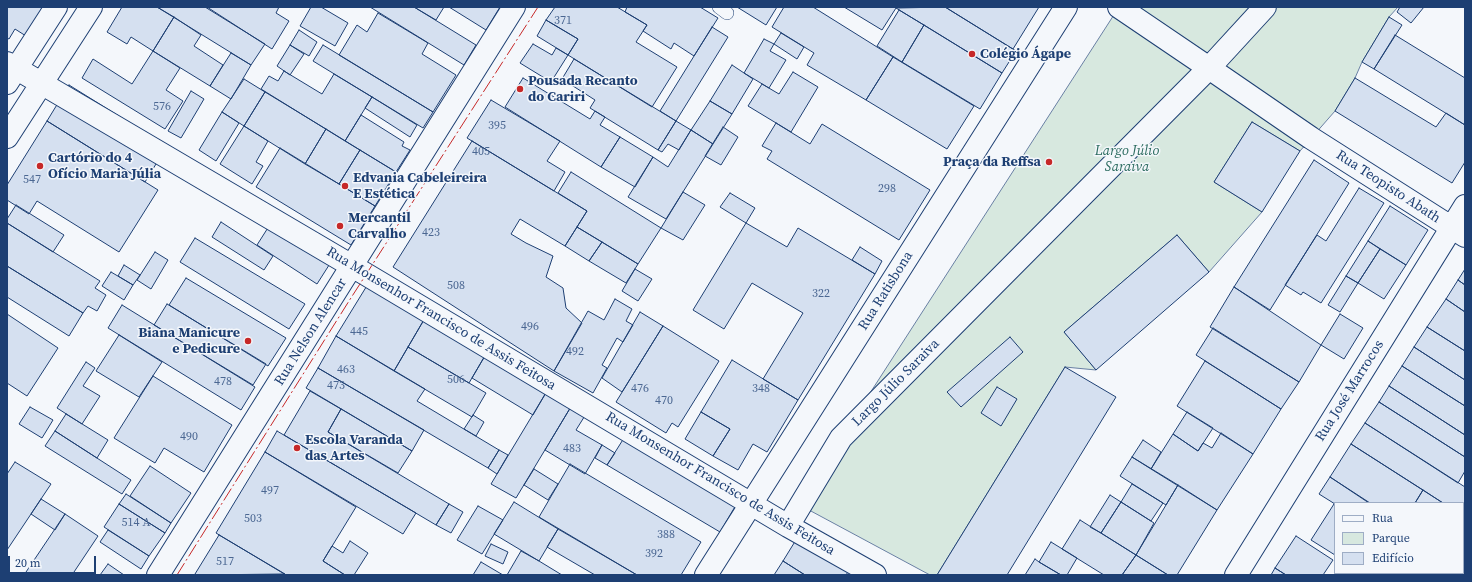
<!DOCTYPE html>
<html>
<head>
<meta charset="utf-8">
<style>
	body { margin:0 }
	#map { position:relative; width:1472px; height:582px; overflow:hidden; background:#f4f7fb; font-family:"Source Serif 4",serif }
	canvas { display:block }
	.frame { position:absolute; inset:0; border:8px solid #1d3f73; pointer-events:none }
	.legend { position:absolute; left:1334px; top:502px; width:130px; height:72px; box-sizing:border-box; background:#f4f7fb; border:1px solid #9eadc5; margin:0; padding:5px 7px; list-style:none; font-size:12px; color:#1d3f73 }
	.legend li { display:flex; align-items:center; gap:8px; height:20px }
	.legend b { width:20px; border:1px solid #9eadc5 }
	.scale { position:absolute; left:8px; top:556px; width:88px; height:18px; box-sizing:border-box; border:2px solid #1d3f73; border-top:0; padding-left:5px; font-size:12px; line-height:14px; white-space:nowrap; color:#1d3f73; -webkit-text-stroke:3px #f4f7fb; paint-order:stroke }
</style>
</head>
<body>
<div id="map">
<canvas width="1472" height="582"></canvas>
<div class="frame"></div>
<ul class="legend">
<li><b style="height:5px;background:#f4f7fb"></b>Rua</li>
<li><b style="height:11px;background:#d7e8df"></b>Parque</li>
<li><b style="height:11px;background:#d5e0f0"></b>Edifício</li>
</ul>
<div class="scale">20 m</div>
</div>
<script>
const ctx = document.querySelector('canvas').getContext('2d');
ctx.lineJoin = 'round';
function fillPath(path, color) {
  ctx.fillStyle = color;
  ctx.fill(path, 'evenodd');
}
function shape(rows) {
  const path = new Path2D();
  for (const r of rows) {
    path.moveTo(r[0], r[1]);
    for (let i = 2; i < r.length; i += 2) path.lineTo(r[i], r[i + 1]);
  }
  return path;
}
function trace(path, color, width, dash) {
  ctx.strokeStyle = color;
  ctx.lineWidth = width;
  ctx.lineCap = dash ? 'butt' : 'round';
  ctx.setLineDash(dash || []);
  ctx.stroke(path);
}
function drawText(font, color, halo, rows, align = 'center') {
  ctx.font = font + ' "Source Serif 4",serif';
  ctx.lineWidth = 3;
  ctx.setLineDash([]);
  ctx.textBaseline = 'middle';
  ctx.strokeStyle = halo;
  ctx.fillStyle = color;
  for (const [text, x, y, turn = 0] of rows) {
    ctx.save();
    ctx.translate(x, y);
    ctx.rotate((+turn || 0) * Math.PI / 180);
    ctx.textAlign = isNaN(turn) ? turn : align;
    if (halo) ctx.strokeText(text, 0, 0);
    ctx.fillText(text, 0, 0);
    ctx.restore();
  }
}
const green = shape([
	[1119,7,1398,7,1389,17,1362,62,1355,78,1335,111,1300,151,1252,122,1214,182,1262,212,1209,272,1177,235,1064,332,1096,370,1065,367,937,575,930,575,809,510,841,438,1119,7]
]);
fillPath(green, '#d7e8df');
trace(green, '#687fa3', 1);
const building = shape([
	[7,7,44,7,26,36,15,29,9,39,7,38,7,7],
	[122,7,157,7,174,17,153,51,131,37,127,44,107,32,122,7],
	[157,7,205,7,265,44,251,65,157,7],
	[207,7,279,7,276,13,289,21,272,49,207,7],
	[311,7,321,7,348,23,335,46,300,26,311,7],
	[370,7,414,7,476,45,464,65,370,7],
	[414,7,444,7,436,20,414,7],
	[449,7,500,7,486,30,449,7],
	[555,7,617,7,647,25,636,42,677,67,652,107,568,55,578,39,546,20,555,7],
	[627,7,700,7,718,18,694,56,674,43,671,49,643,31,647,25,625,12,627,7],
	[737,7,777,7,766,25,737,7],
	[784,7,813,7,893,57,866,100,807,65,814,53,772,27,784,7],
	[844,7,895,7,896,8,882,30,844,7],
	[945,7,1039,7,1013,49,945,7],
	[945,7,1016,51,1002,73,896,8,945,7],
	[1400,7,1424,7,1411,23,1397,12,1400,7],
	[899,10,924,25,902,62,877,46,899,10],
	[378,13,428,43,422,54,456,75,433,112,339,55,357,25,367,32,378,13],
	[174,17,201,35,194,46,223,65,210,86,153,51,174,17],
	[1389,17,1402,25,1374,69,1362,62,1389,17],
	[546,20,578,39,568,55,537,36,546,20],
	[924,25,1002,73,980,109,902,62,924,25],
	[712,27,728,37,676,121,660,111,712,27],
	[299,30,317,42,309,56,290,45,299,30],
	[781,33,804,47,797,59,774,44,781,33],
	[1395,35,1465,78,1465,125,1374,69,1395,35],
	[764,39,774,44,770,51,786,60,769,88,744,73,764,39],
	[533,44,552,55,556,48,568,55,551,82,520,63,533,44],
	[290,45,304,54,290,75,277,66,290,45],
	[323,45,433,112,423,128,313,61,323,45],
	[153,51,180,68,166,90,183,101,165,129,82,78,93,59,132,84,153,51],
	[231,53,251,65,231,99,210,86,231,53],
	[893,57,974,106,947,149,866,100,893,57],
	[574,59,676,121,658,150,590,108,595,100,562,79,574,59],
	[732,65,753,79,732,114,710,101,732,65],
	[284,71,322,94,334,74,372,97,345,141,261,89,269,76,278,81,284,71],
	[793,72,818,87,791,132,748,106,762,84,779,94,793,72],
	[523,78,590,119,595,111,605,117,600,125,620,137,601,167,505,107,523,78],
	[1355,78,1436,127,1446,113,1465,125,1465,162,1452,183,1335,111,1355,78],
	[244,79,265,92,244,126,222,112,244,79],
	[69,85,167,146,145,182,47,121,69,85],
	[191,91,204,99,181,138,168,131,191,91],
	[265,92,326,129,305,164,244,126,265,92],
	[372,97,417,125,410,137,365,108,372,97],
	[491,100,560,141,547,161,565,172,554,191,467,138,491,100],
	[710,101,732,114,713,144,691,130,710,101],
	[222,112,239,123,216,161,199,150,222,112],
	[361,115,404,142,402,146,410,150,396,172,345,141,361,115],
	[47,121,158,190,119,252,37,201,29,214,7,200,7,185,47,121],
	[676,121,691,130,679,150,668,144,662,152,658,150,676,121],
	[1252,122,1300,151,1262,212,1214,182,1252,122],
	[776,123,810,144,822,124,930,190,899,240,767,159,772,151,762,146,776,123],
	[244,126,268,141,256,162,263,166,252,184,220,164,244,126],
	[723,127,738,137,721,165,705,156,723,127],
	[326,129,360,150,339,184,305,164,326,129],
	[691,130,713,144,666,219,628,197,653,157,668,167,691,130],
	[620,137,653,157,635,187,601,167,620,137],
	[472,141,587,211,565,246,520,219,511,234,526,243,553,256,546,277,563,288,566,308,582,323,554,371,393,267,472,141],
	[280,148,375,206,351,245,256,187,280,148],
	[360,150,396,172,375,206,339,184,360,150],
	[1314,160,1349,183,1270,310,1234,287,1314,160],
	[571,172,661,228,638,264,577,227,587,211,558,193,571,172],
	[1359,188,1384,203,1321,303,1303,292,1301,295,1285,285,1317,235,1326,241,1359,188],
	[683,192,705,205,683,240,661,228,683,192],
	[730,193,755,208,746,223,720,207,730,193],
	[16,205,64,235,53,252,7,223,7,219,16,205],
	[1390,206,1428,230,1406,265,1368,241,1390,206],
	[221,222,273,256,264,270,212,237,221,222],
	[7,223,100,281,95,288,106,295,97,311,88,306,83,313,7,266,7,223],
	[271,223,331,262,317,284,257,245,271,223],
	[746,223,787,247,798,228,875,274,798,400,763,379,803,313,752,283,724,329,693,310,746,223],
	[577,227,602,242,589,261,565,246,577,227],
	[1177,235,1209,272,1096,370,1064,332,1177,235],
	[195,238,305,304,289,329,180,262,195,238],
	[1368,241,1380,249,1358,283,1346,276,1368,241],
	[602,242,638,264,626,283,589,261,602,242],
	[860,247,882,261,875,274,852,260,860,247],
	[1380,249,1406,265,1384,299,1358,283,1380,249],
	[155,252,168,260,151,289,137,280,155,252],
	[124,265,140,275,133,285,118,276,124,265],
	[7,266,83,313,69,336,7,297,7,266],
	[635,269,652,279,638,301,622,291,635,269],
	[1465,269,1465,285,1458,280,1465,269],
	[111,272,133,285,124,300,102,286,111,272],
	[1346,276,1358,283,1340,312,1328,305,1346,276],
	[186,278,286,338,268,366,169,305,186,278],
	[1458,280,1465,285,1465,312,1446,299,1458,280],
	[368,284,425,318,394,371,336,336,368,284],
	[1234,287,1321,345,1299,382,1210,327,1234,287],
	[615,299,632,309,626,321,633,325,623,342,617,338,602,365,607,368,593,393,554,371,588,311,604,320,615,299],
	[1446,299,1465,312,1465,351,1427,327,1446,299],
	[167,304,266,364,253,385,154,325,167,304],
	[122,305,255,387,241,410,108,328,122,305],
	[640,312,663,326,622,392,602,378,640,312],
	[7,314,58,348,27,396,7,383,7,314],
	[1340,314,1363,328,1344,359,1321,345,1340,314],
	[425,318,486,354,469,383,408,347,425,318],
	[663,326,719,361,678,427,672,423,666,433,616,402,663,326],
	[1427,327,1465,351,1465,380,1414,347,1427,327],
	[1213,328,1299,382,1281,409,1196,355,1213,328],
	[119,335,162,362,139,397,96,371,119,335],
	[336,336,425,389,417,401,499,450,488,468,318,368,336,336],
	[1010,337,1023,352,961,407,947,392,1010,337],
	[408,347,486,393,472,417,394,371,408,347],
	[1414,347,1465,380,1465,406,1402,366,1414,347],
	[486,354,547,391,533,415,472,378,486,354],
	[732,360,798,400,767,452,753,444,738,470,713,456,730,429,701,412,732,360],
	[1205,361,1281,409,1253,454,1177,406,1205,361],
	[86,362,95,368,83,386,100,396,82,424,57,408,86,362],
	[1402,366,1465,406,1465,435,1389,386,1402,366],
	[1065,367,1116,397,1007,575,937,575,1065,367],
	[318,368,424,430,412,451,306,388,318,368],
	[153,376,232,425,204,472,164,448,155,463,114,438,153,376],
	[1389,386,1465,435,1465,457,1379,402,1389,386],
	[997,387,1017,399,1001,426,981,413,997,387],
	[310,391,341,409,328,432,449,504,436,525,284,435,310,391],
	[547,391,572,405,516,498,491,484,547,391],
	[1379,402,1465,457,1465,471,1458,483,1365,423,1379,402],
	[572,405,586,414,576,430,602,445,585,474,545,450,572,405],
	[30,407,53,420,42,438,19,424,30,407],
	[341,409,412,451,398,473,328,432,341,409],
	[701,412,730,429,713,456,685,439,701,412],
	[1187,412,1213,428,1198,451,1173,434,1187,412],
	[66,414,108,440,97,458,55,431,66,414],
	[473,415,484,422,476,436,464,429,473,415],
	[1365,423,1465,487,1465,517,1463,516,1463,503,1443,503,1351,444,1365,423],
	[55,431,131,480,122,494,45,446,55,431],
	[277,431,416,513,403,534,265,452,277,431],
	[1221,433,1253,454,1217,510,1151,469,1173,434,1198,451,1203,443,1212,448,1221,433],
	[624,438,736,505,720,532,607,465,624,438],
	[1143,440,1161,452,1151,469,1132,457,1143,440],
	[1351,444,1423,490,1415,503,1370,503,1330,477,1351,444],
	[602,445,615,453,607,465,595,458,602,445],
	[499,450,508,455,497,474,488,468,499,450],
	[265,452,356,507,323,561,345,575,286,575,216,533,265,452],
	[1132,457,1178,485,1166,505,1120,476,1132,457],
	[15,462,51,484,7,550,7,474,15,462],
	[570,464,701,542,681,575,637,575,539,517,570,464],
	[150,466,191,493,171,523,130,496,150,466],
	[534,469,558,484,548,500,524,485,534,469],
	[1330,477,1369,503,1335,504,1319,494,1330,477],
	[1132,484,1163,503,1151,521,1121,502,1132,484],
	[1178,485,1217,510,1177,575,1168,575,1136,555,1178,485],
	[1423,490,1443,503,1415,503,1423,490],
	[126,494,171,523,165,533,119,504,126,494],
	[1110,495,1121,502,1101,533,1090,527,1110,495],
	[41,499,65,514,55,530,31,514,41,499],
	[514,502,558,529,539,561,494,534,514,502],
	[1121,502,1154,523,1136,555,1101,533,1121,502],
	[119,504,165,533,149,556,104,527,119,504],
	[449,504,463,512,451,533,436,525,449,504],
	[1334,504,1335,504,1335,555,1311,540,1334,504],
	[478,506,503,520,482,554,457,540,478,506],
	[65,514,98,536,72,575,24,575,65,514],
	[1463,516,1465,517,1465,541,1463,544,1463,516],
	[1080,520,1136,555,1122,575,1104,575,1062,549,1080,520],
	[558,529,637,575,595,575,547,547,558,529],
	[108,530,149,556,141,569,100,542,108,530],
	[219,535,285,574,197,575,195,574,219,535],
	[799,535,851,567,846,575,805,575,783,561,799,535],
	[1296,536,1333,560,1323,575,1286,575,1275,568,1296,536],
	[350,541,368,553,354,575,345,575,323,561,332,546,343,553,350,541],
	[1051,542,1077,558,1067,575,1061,575,1039,562,1051,542],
	[491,544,508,552,503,564,485,556,491,544],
	[521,551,539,561,562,575,507,575,521,551],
	[1136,555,1168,575,1122,575,1136,555],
	[1035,559,1039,562,1061,575,1025,575,1035,559],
	[783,561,805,575,774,575,783,561],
	[481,562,503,575,473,575,481,562],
	[108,564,124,575,100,575,108,564],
	[1275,568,1286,575,1271,575,1275,568],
	[1362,573,1418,573,1417,575,1366,575,1362,573]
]);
fillPath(building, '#d5e0f0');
trace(building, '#1d3f73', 1);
const lane = shape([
	[719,7,727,13]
]);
const street = shape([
	[1119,7,1209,68,1265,7],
	[7,63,352,266,788,526,875,575],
	[7,83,56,7],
	[7,137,91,7],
	[788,526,841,438,1209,68,1311,138,1465,236],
	[158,575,514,7],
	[706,575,1066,7],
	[1236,575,1465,206]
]);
trace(lane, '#1d3f73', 14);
trace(street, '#1d3f73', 24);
trace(lane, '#f4f7fb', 13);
trace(street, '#f4f7fb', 22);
trace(shape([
	[177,575,349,301,538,7]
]), '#c62828', 1, [14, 3, 2, 3]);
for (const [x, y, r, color] of [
	[972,54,4,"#c62828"],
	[520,89,4,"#c62828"],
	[1049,162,4,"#c62828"],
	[40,166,4,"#c62828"],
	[345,186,4,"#c62828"],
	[340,226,4,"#c62828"],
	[248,341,4,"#c62828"],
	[297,448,4,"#c62828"]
]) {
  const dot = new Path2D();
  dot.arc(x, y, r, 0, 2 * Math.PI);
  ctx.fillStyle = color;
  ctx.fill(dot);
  trace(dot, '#f4f7fb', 1.5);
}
drawText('12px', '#4b6792', null, [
	["371",563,21],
	["576",162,107],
	["395",497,126],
	["405",481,152],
	["547",32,180],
	["298",887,189],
	["423",431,233],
	["508",456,286],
	["322",821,294],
	["496",530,327],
	["445",359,332],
	["492",575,352],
	["463",346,370],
	["506",456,380],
	["478",223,382],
	["473",336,386],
	["476",640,389],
	["348",761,389],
	["470",664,401],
	["490",189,437],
	["483",572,449],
	["497",270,491],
	["503",253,519],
	["514 A",136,523],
	["388",666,535],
	["392",654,554],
	["517",225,562]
]);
drawText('bold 14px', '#1d3f73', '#f4f7fb', [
	["Colégio Ágape",980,54],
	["Pousada Recanto",528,81],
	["do Cariri",528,97],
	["Cartório do 4",48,158],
	["Ofício Maria Júlia",48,174],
	["Praça da Reffsa",1041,162,"right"],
	["Edvania Cabeleireira",353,178],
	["E Estética",353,194],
	["Mercantil",348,218],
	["Carvalho",348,234],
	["Biana Manicure",240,333,"right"],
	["e Pedicure",240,349,"right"],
	["Escola Varanda",305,440],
	["das Artes",305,456]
], 'left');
drawText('italic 14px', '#2c6c60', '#f4f7fb', [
	["Largo Júlio",1127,151],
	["Saraiva",1127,167]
]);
drawText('14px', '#1d3f73', '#f4f7fb', [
	["Rua Teopisto Abath",1388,187,33],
	["Rua Ratisbona",886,291,-58],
	["Rua Monsenhor Francisco de Assis Feitosa",441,319,31],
	["Rua Nelson Alencar",311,332,-58],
	["Largo Júlio Saraiva",896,383,-45],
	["Rua José Marrocos",1350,391,-58],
	["Rua Monsenhor Francisco de Assis Feitosa",720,484,31]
]);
</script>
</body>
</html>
